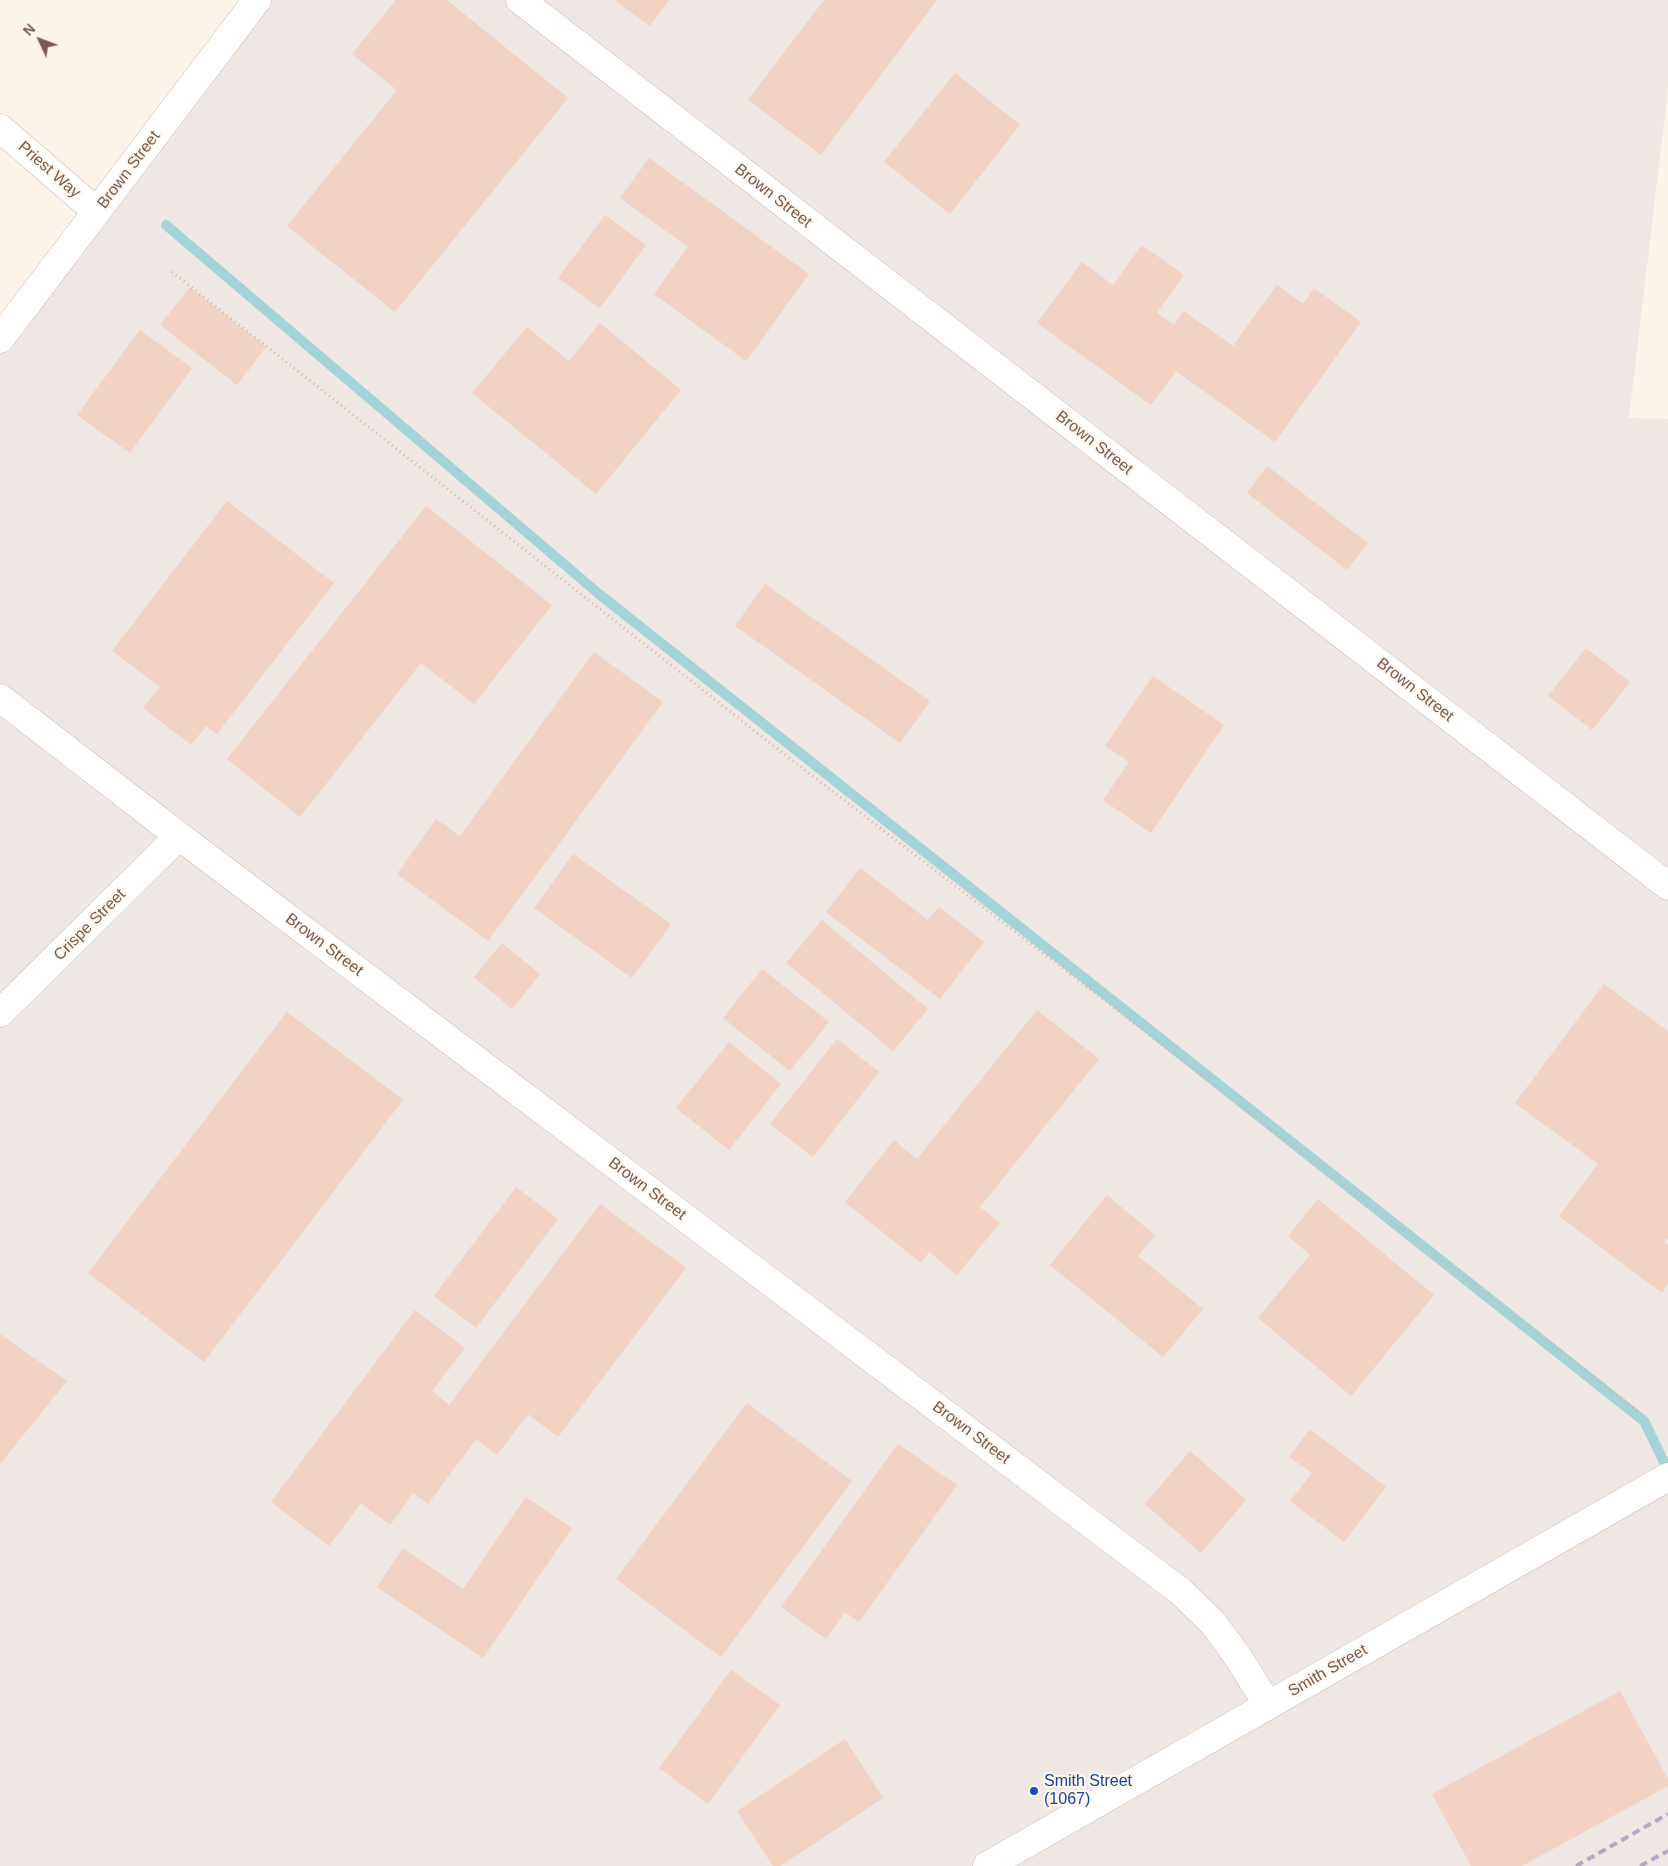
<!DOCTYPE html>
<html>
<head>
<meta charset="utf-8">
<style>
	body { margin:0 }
	#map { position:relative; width:1668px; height:1866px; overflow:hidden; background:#fcf4ea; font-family:Helvetica,sans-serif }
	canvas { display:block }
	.north { position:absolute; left:15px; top:15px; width:50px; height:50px; -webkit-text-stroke:4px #fff8f1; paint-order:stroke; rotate:313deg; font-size:14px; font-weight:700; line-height:20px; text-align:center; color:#775a4d }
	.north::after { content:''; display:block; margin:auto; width:18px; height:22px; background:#775a4d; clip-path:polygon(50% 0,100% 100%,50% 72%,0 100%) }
</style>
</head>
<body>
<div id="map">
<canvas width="1668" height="1866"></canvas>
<div class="north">N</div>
</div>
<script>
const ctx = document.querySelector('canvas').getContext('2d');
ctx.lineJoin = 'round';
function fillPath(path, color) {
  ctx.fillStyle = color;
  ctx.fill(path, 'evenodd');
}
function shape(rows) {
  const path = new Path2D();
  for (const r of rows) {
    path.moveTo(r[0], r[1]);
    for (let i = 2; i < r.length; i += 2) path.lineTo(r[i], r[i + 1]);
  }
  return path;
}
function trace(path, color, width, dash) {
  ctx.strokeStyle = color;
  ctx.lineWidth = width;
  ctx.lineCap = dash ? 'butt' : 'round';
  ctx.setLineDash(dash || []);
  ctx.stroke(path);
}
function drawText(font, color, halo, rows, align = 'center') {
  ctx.font = font + ' Helvetica,sans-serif';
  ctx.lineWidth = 4.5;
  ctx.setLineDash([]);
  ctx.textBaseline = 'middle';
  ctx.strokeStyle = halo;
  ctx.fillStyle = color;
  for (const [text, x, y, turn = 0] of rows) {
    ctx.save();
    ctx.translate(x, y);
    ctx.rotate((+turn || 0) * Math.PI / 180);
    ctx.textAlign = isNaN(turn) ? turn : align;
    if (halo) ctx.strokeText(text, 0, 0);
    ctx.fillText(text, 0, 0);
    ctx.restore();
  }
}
fillPath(shape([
	[257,0,1668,0,1668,89,1629,418,1668,419,1668,1866,0,1866,0,339]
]), '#eee7e3');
trace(shape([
	[166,225,599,594,1644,1421,1668,1470]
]), '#a4d3d8', 10);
fillPath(shape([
	[396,0,447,0,568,98,395,312,287,226,397,90,352,54],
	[614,0,669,0,650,26],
	[824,0,937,0,821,155,748,100],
	[955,73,1020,125,950,214,884,162],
	[649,158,809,274,746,361,654,294,688,247,620,198],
	[605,215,646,245,600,308,558,278],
	[1142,245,1184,275,1157,313,1174,325,1184,311,1233,346,1277,285,1303,304,1314,288,1361,322,1275,442,1176,371,1151,405,1037,323,1082,262,1113,285],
	[190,287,266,347,237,385,160,325],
	[600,323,681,390,596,494,472,393,527,327,569,361],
	[140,330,192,368,130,453,77,415],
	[1267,466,1368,543,1347,570,1247,493],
	[227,501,334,583,217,734,206,726,191,745,143,708,160,687,112,651],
	[426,506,552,605,474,704,421,663,300,817,227,759],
	[765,584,930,701,900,743,735,626],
	[1586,648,1630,682,1592,730,1548,696],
	[594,652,663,702,488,941,397,874,436,819,460,836],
	[1153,676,1224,725,1151,833,1103,800,1129,762,1105,746],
	[573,854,671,924,632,978,534,908],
	[860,868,928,920,939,907,984,942,940,999,826,912],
	[822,920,928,1009,893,1051,786,963],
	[502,943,540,974,512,1009,474,977],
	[762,969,829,1022,790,1071,723,1018],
	[1604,984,1668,1031,1668,1238,1664,1242,1668,1245,1668,1284,1662,1293,1559,1216,1598,1164,1515,1103],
	[1037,1010,1099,1059,980,1207,1000,1223,957,1275,929,1252,921,1263,845,1202,894,1140,917,1159],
	[287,1012,403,1100,204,1362,88,1273],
	[837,1039,879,1072,813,1157,770,1124],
	[729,1042,781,1084,729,1150,676,1108],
	[516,1187,558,1219,476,1328,434,1296],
	[1107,1195,1155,1235,1138,1256,1203,1309,1163,1357,1050,1265],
	[1318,1199,1434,1295,1351,1396,1258,1318,1310,1255,1288,1236],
	[600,1204,686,1268,558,1437,528,1414,497,1455,476,1439,428,1504,413,1493,390,1525,361,1503,329,1546,271,1502,415,1310,465,1348,432,1391,449,1405],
	[0,1334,67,1381,0,1464],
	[747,1403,852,1481,721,1657,616,1579],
	[1310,1429,1386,1487,1344,1542,1290,1501,1312,1473,1289,1457],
	[898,1444,957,1485,859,1622,845,1612,826,1639,781,1607],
	[1190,1451,1246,1500,1201,1553,1145,1504],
	[526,1497,572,1528,483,1658,377,1587,403,1548,463,1589],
	[731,1670,780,1705,708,1804,659,1768],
	[1620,1691,1668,1779,1668,1786,1522,1866,1471,1866,1432,1794],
	[845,1739,883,1798,780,1866,773,1866,737,1811]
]), '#f2d2c2');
const minor = shape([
	[520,0,1668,886],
	[0,128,97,212],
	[0,339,257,0],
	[0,698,179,836,1180,1591,1213,1623,1238,1657,1268,1705],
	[0,1013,179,836],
	[987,1866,1668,1477]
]);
trace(minor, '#cfbcaf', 29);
trace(shape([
	[172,272,775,747,1639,1412]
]), '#d7b5a4', 3, [1, 4]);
trace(minor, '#fff', 28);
trace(shape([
	[1576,1866,1668,1814],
	[1640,1866,1668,1851]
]), '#b7a7c7', 4, [8, 5]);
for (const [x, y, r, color] of [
	[1034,1791,5,"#1a4fb4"]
]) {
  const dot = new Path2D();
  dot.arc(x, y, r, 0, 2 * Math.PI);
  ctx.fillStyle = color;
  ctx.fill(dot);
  trace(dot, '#fff8f1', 2);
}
drawText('16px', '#775a4d', '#fff8f1', [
	["Priest Way",49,170,41],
	["Brown Street",129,170,-53],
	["Brown Street",773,196,38],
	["Brown Street",1094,443,38],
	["Brown Street",1415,690,38],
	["Crispe Street",90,925,-45],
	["Brown Street",324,945,37],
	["Brown Street",647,1189,37],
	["Brown Street",971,1433,37],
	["Smith Street",1328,1671,-30]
]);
drawText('16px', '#164399', '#fff8f1', [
	["Smith Street",1044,1782],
	["(1067)",1044,1800]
], 'left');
</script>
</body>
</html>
